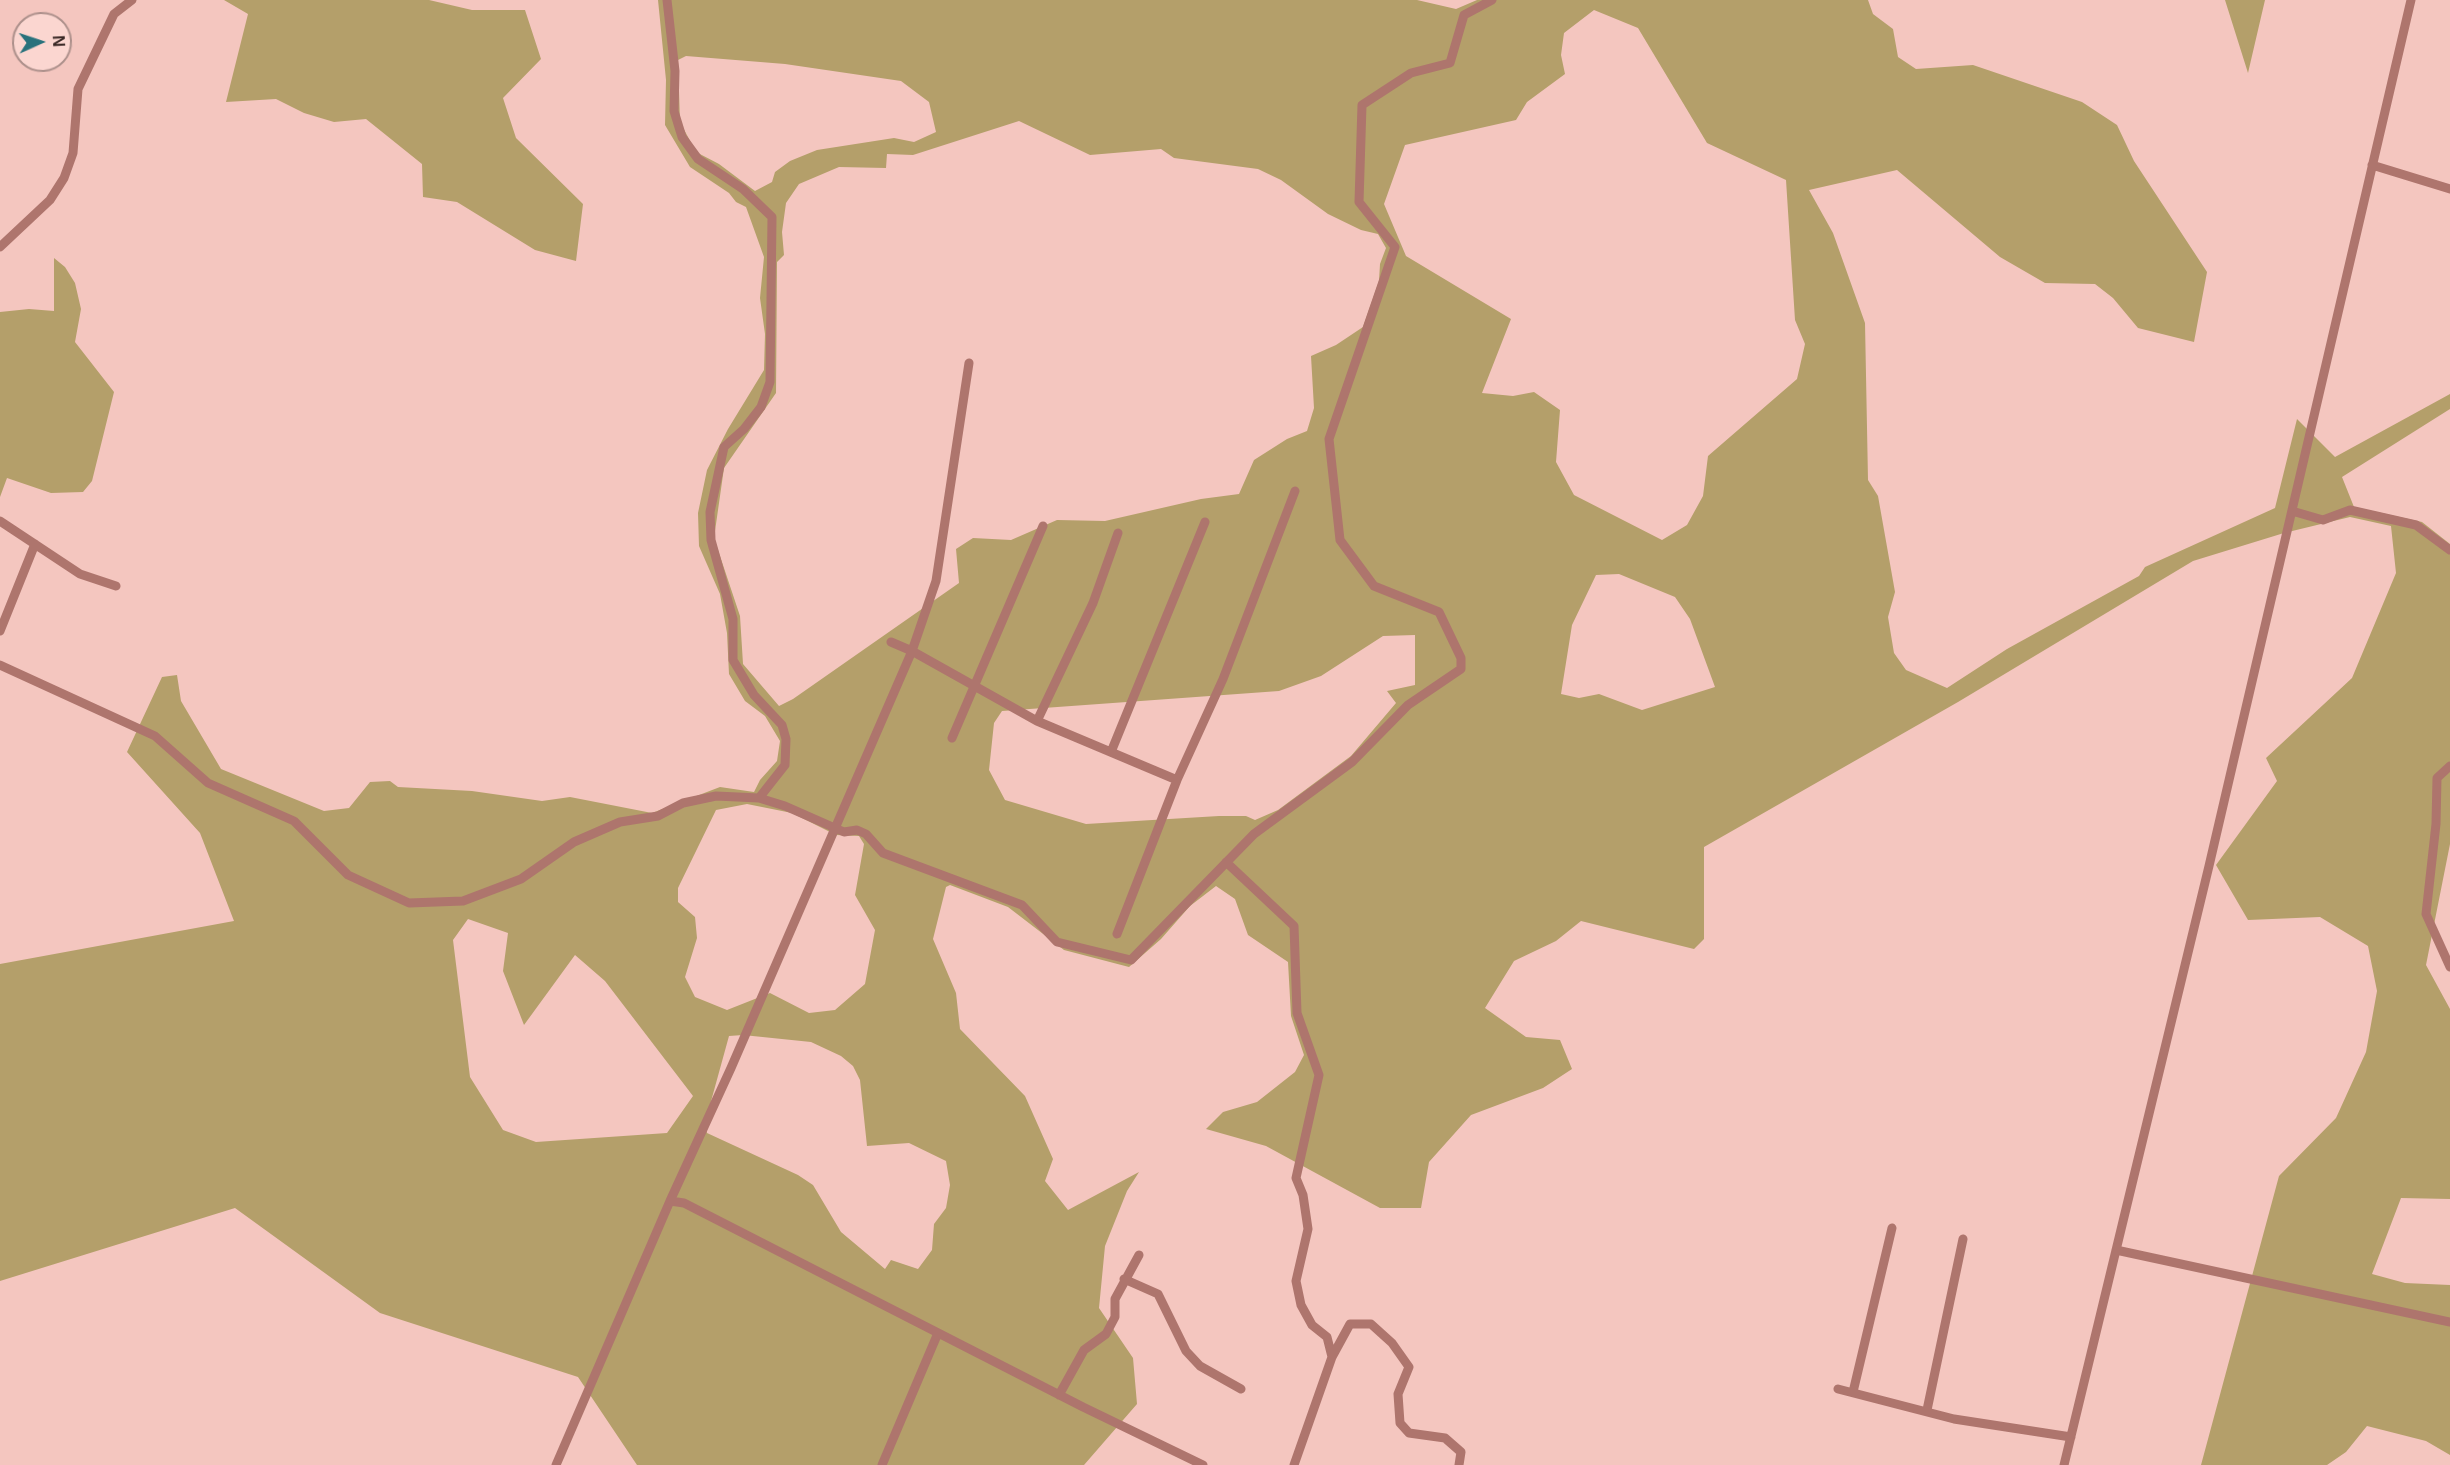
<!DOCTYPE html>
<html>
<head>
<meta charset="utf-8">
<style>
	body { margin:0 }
	#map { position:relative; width:2450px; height:1465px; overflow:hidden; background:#f4c6bf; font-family:Helvetica,sans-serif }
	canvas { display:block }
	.north { position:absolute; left:12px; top:12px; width:60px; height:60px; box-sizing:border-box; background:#fbd6d0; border:2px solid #ad908b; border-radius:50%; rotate:87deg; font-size:16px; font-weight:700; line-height:24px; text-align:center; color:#382724 }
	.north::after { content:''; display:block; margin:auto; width:21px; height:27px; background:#29727c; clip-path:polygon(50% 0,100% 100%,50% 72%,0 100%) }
</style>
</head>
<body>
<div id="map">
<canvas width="2450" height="1465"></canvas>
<div class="north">N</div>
</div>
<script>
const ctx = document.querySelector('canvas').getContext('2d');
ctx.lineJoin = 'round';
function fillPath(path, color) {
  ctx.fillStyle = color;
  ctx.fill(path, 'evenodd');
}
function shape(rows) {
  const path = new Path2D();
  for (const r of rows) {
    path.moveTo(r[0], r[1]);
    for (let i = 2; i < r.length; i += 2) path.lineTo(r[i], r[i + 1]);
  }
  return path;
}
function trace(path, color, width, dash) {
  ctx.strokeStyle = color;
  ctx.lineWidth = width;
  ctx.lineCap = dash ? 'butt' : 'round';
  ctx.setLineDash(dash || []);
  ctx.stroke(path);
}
fillPath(shape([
	[224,0,429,0,472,10,525,10,541,59,503,98,516,138,583,204,576,261,535,250,457,202,423,197,422,164,366,119,334,122,304,113,276,99,226,102,248,14],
	[658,0,1417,0,1456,9,1477,0,1868,0,1873,14,1893,29,1898,57,1916,69,1973,65,2082,102,2117,125,2134,161,2207,272,2194,342,2138,328,2113,298,2095,284,2045,283,2000,257,1897,170,1809,190,1833,233,1865,323,1868,480,1878,496,1895,592,1888,617,1894,653,1906,670,1947,688,2007,649,2139,576,2145,567,2275,508,2297,419,2335,457,2450,394,2450,409,2342,477,2354,507,2422,522,2450,544,2450,844,2426,965,2450,1009,2450,1199,2401,1198,2372,1274,2405,1283,2450,1285,2450,1455,2426,1441,2367,1426,2346,1452,2327,1465,2201,1465,2279,1176,2336,1118,2366,1052,2377,991,2368,946,2320,917,2248,920,2216,865,2277,781,2266,758,2352,678,2396,573,2391,526,2350,517,2284,533,2193,561,1958,702,1704,847,1704,939,1694,949,1581,921,1556,941,1514,961,1485,1008,1526,1037,1560,1040,1572,1069,1543,1088,1471,1115,1429,1162,1421,1208,1380,1208,1266,1146,1206,1129,1223,1112,1257,1102,1295,1072,1304,1055,1291,1016,1288,962,1248,935,1235,899,1216,886,1190,906,1161,939,1129,967,1064,950,1008,907,950,885,946,887,933,939,956,993,960,1029,1025,1096,1053,1159,1045,1181,1068,1210,1139,1172,1127,1191,1105,1246,1099,1308,1133,1358,1137,1404,1084,1465,637,1465,578,1377,380,1313,235,1208,0,1281,0,964,234,921,200,833,127,752,162,677,177,675,181,701,221,769,324,811,349,808,370,782,390,781,398,787,472,791,542,801,570,797,652,813,720,787,754,792,760,780,777,761,780,741,765,716,745,701,729,674,727,633,720,594,699,546,698,513,707,470,728,429,764,370,765,334,760,298,764,257,746,207,736,202,729,193,690,167,665,125,666,80],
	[1594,10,1638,28,1707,143,1786,180,1795,320,1805,344,1797,379,1708,456,1703,496,1687,525,1662,540,1574,495,1556,462,1560,410,1534,392,1513,396,1482,393,1511,319,1406,256,1384,204,1405,145,1516,120,1527,102,1565,74,1561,55,1564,33],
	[686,56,785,64,901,81,929,102,936,132,914,142,894,138,817,150,790,161,775,172,772,182,755,191,719,164,696,152,680,122,678,60],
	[1019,121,1090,155,1161,149,1174,158,1258,169,1281,180,1328,214,1361,230,1378,234,1386,248,1380,264,1379,281,1363,327,1336,345,1311,356,1314,408,1307,431,1287,439,1254,460,1239,494,1201,499,1105,521,1057,520,1011,540,973,538,956,549,959,583,793,699,779,706,743,664,740,616,714,538,724,468,776,393,777,262,784,255,782,232,786,203,799,184,839,167,886,168,887,154,913,155],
	[1619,574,1675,597,1690,619,1715,687,1642,710,1599,694,1579,698,1561,694,1572,625,1596,575],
	[1415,635,1415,685,1387,691,1396,703,1351,756,1278,810,1255,820,1246,816,1219,816,1086,824,1005,800,989,770,994,723,1002,711,1279,691,1321,676,1383,636],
	[747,804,792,813,836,835,859,836,864,844,855,895,875,930,865,984,835,1010,809,1013,770,993,727,1010,695,997,685,977,697,938,695,917,678,902,678,888,716,810],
	[468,919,508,933,503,971,524,1025,575,955,605,981,693,1096,667,1133,536,1142,503,1130,470,1077,453,940],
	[743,1035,811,1042,841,1056,853,1066,860,1080,867,1146,909,1143,946,1161,950,1185,946,1208,934,1224,932,1250,918,1269,891,1260,885,1269,841,1232,813,1185,798,1175,707,1133,705,1123,729,1036],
	[2225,0,2265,0,2248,73],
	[54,258,65,267,75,283,81,309,75,342,114,392,92,481,83,492,51,493,7,478,0,497,0,312,29,309,54,311]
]), '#b49f6a');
trace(shape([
	[667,0,675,71,674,111,682,137,698,159,743,189,772,217,770,382,761,407,744,429,724,447,710,512,711,540,733,619,733,660,754,695,782,725,786,739,785,765,759,798],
	[2372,165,2450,189],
	[0,247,50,200,64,178,73,153,78,89,114,14,132,0],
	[2292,511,2323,520,2350,510,2416,525,2450,550],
	[0,521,80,574,116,586],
	[0,631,35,544],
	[891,642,912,651,1037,721,1177,780],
	[0,665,155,736,208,783,294,821,348,875,409,903,463,901,521,879,574,842,620,822,658,816,683,803,716,796,759,798,785,806,844,832,857,830,866,834,883,853,1022,905,1057,942,1131,960,1254,834,1352,762,1408,705,1461,669,1461,658,1439,612,1374,586,1340,540,1329,439,1395,247,1359,202,1362,105,1411,73,1450,63,1464,15,1492,0],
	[1037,721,1093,603,1118,533],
	[952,738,1043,526],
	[1111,752,1205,522],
	[2450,766,2437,778,2436,824,2426,914,2450,967],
	[1226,862,1294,926,1297,1013,1319,1075,1296,1178,1303,1195,1308,1229,1296,1281,1301,1305,1312,1325,1327,1337,1332,1357,1294,1465],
	[1117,934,1177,780,1223,679,1295,491],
	[670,1201,731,1068,912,651,936,581,969,363],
	[2116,1250,2450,1322],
	[1124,1279,1158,1294,1186,1351,1200,1366,1241,1389],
	[1332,1357,1350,1324,1371,1324,1392,1343,1409,1367,1398,1394,1400,1423,1409,1433,1445,1438,1461,1452,1459,1465],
	[1838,1389,1954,1419,2071,1437],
	[1853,1392,1892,1228],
	[1059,1395,1084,1350,1106,1334,1115,1317,1115,1299,1139,1255],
	[1927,1410,1963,1239],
	[556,1465,670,1201,684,1203,1083,1407,1203,1465],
	[882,1465,938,1333],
	[2064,1465,2209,866,2411,0]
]), '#ae756d', 9);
</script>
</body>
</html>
